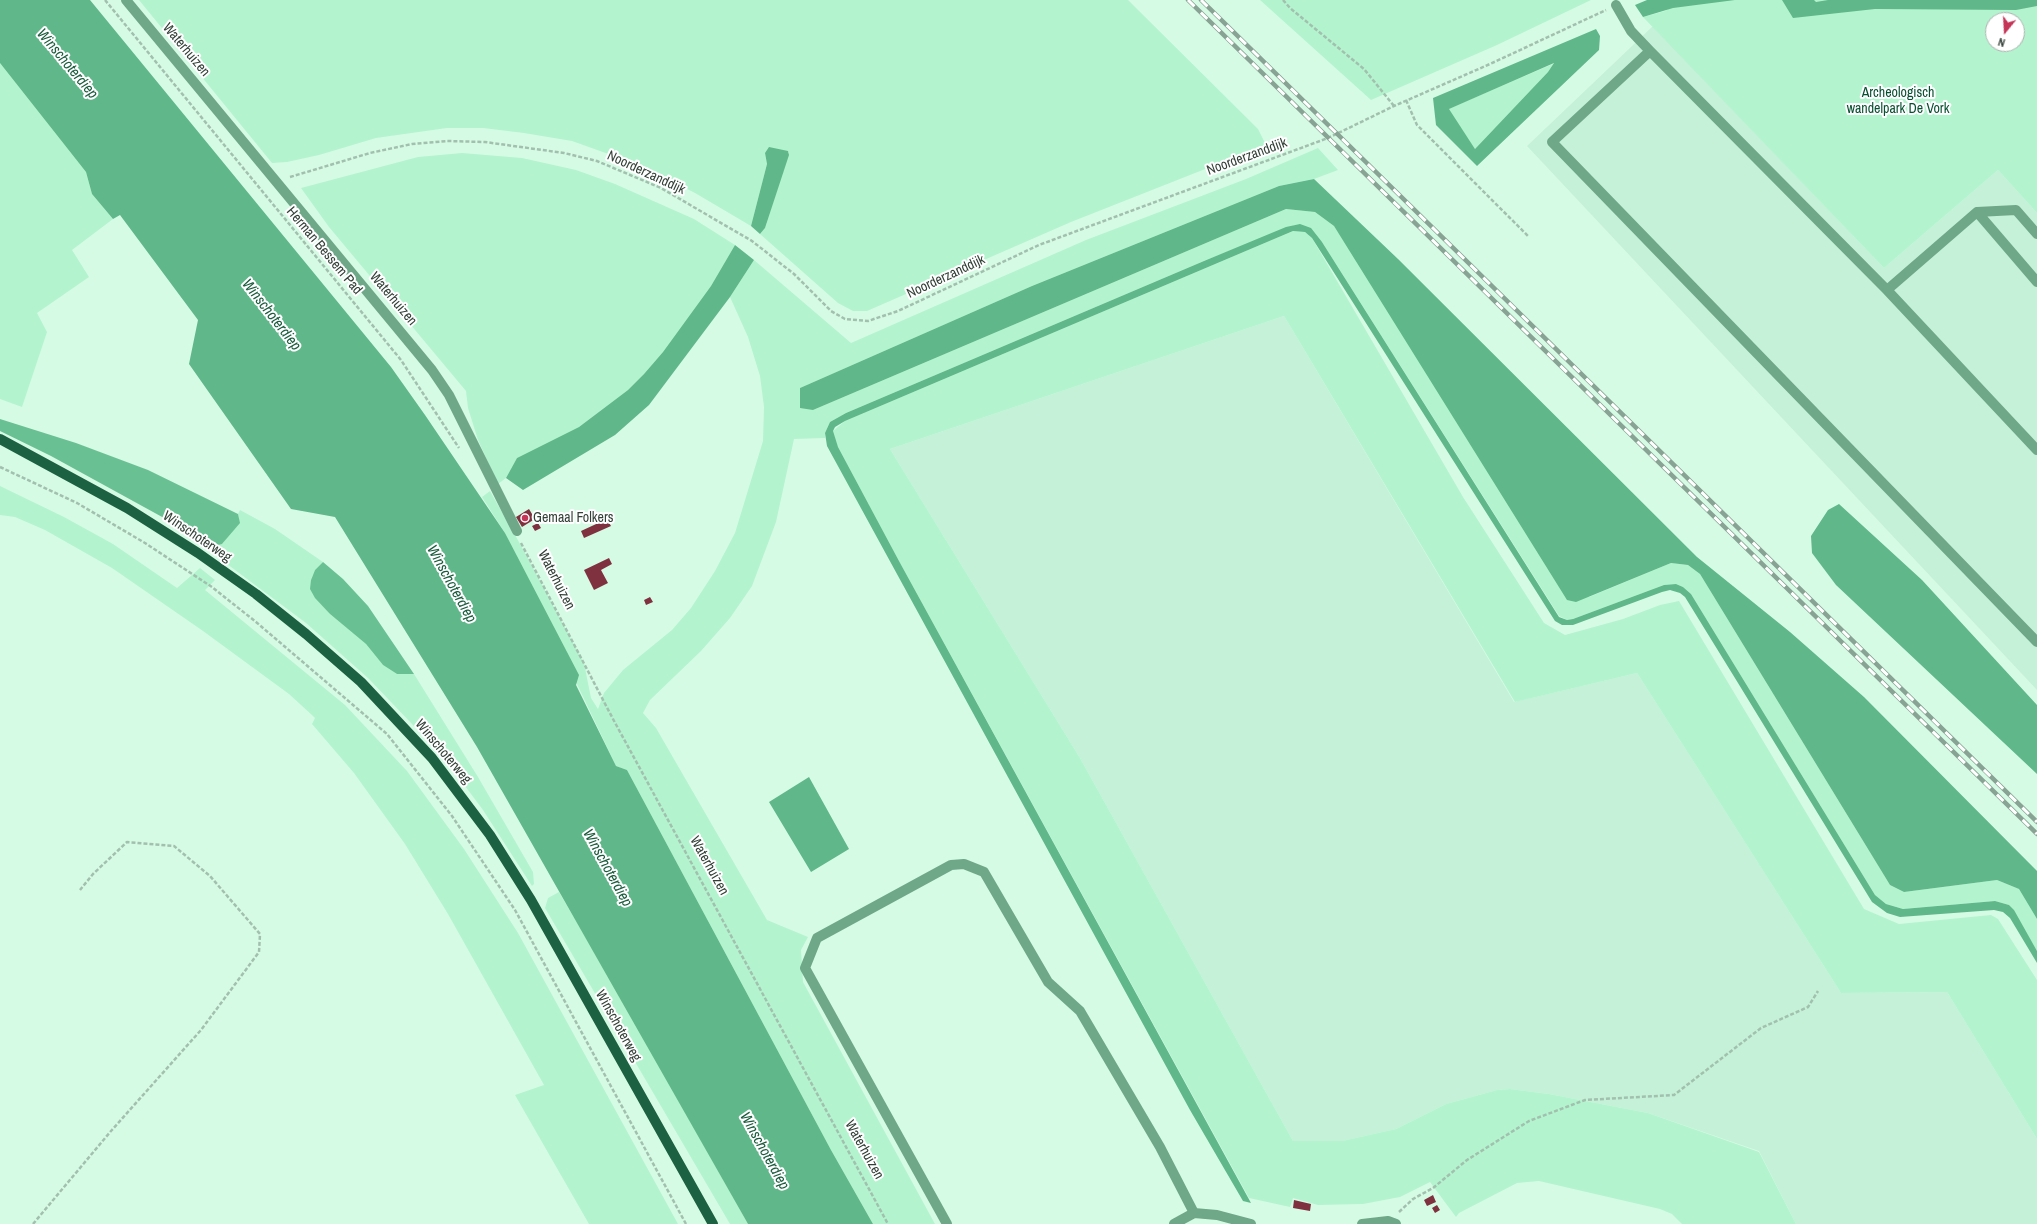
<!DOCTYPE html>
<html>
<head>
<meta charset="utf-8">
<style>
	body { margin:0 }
	#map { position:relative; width:2037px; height:1224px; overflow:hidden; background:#d6fbe5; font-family:"Archivo Narrow",sans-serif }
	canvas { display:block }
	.north { position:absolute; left:1985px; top:12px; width:40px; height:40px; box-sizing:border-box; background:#fff; border:1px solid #adb3af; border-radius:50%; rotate:198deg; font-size:11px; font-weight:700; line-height:16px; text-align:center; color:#324038 }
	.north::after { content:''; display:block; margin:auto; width:14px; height:18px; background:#c53558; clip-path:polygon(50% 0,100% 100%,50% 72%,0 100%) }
</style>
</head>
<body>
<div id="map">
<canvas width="2037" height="1224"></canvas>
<div class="north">N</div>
</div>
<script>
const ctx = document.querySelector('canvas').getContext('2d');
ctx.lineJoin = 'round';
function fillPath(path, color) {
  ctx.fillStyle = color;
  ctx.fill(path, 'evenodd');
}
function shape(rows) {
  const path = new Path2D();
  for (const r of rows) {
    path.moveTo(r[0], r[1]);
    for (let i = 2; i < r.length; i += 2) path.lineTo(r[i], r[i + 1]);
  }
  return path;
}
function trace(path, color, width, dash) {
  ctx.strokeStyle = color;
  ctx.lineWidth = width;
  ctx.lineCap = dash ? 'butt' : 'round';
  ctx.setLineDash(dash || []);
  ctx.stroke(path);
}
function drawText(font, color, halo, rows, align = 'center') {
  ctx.font = font + ' "Archivo Narrow",sans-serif';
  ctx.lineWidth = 4;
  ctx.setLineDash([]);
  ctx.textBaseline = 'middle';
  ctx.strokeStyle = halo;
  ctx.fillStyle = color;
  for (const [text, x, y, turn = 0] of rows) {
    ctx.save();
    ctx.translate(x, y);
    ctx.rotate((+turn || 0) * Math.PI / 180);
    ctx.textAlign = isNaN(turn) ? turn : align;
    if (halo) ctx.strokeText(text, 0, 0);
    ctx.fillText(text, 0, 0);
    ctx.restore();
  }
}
fillPath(shape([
	[1653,26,1884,268,1998,170,2037,213,2037,690,1527,146],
	[1284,316,1514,702,1637,673,1841,993,1947,992,2037,1139,2037,1224,1796,1224,1759,1151,1648,1113,1549,1094,1510,1089,1497,1090,1446,1104,1396,1129,1342,1141,1293,1141,1080,758,890,449]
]), '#c5f1d8');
fillPath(shape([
	[139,0,1128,0,1258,129,1266,145,1071,222,867,311,853,311,838,303,760,234,765,228,789,152,765,153,767,164,751,226,695,193,642,166,572,141,524,133,483,128,447,128,376,138,319,155,287,162,272,163],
	[1260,0,1591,0,1497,45,1371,100],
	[1683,0,2037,0,2037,213,1998,170,1884,268,1643,17,1665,11],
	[1993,20,2017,20,2017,44,1993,44],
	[0,63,86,172,92,194,113,219,72,250,89,277,37,313,47,332,22,407,0,399],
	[1555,63,1548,72,1475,149,1448,109],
	[1318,148,1338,170,1314,179,1279,186,1032,286,800,388,813,410,1286,209,1315,212,1334,226,1589,597,1671,563,1688,565,1700,574,1890,885,1904,892,1997,880,2019,889,2037,919,2037,951,2009,905,1995,901,1903,909,1886,904,1875,895,1691,594,1683,587,1676,584,1664,585,1573,619,1567,620,1559,616,1322,242,1295,225,1204,261,846,413,830,422,825,433,825,438,794,439,776,522,752,586,730,618,701,651,650,700,643,713,656,728,767,920,808,937,801,950,803,982,935,1224,873,1224,831,1150,627,770,616,766,505,533,482,497,490,491,519,542,584,663,591,698,598,709,604,693,623,670,672,630,691,608,715,571,735,533,763,441,764,407,760,376,748,337,730,297,754,260,851,343,1086,240,1246,179],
	[462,153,522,158,576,170,615,184,694,219,735,245,711,286,663,352,644,374,628,390,579,427,517,458,506,478,498,484,478,440,468,408,466,391,329,227,301,188,418,157],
	[1293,231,1305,232,1312,238,1463,497,1544,623,1565,635,1623,619,1660,605,1679,601,1864,909,1899,924,1991,915,1998,919,2037,980,2037,1139,1947,992,1841,993,1637,673,1515,702,1284,316,890,449,1080,758,1293,1141,1342,1141,1396,1129,1446,1104,1497,1090,1510,1089,1549,1094,1648,1113,1759,1152,1796,1224,1682,1224,1672,1214,1660,1209,1539,1181,1517,1183,1459,1213,1456,1217,1430,1182,1400,1197,1363,1204,1318,1205,1293,1198,1290,1207,1249,1198,899,561,838,447,832,435,833,431,845,421],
	[0,486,64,517,113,544,177,588,200,568,215,580,205,590,345,705,407,771,464,849,518,933,678,1224,589,1224,515,1095,544,1085,448,914,405,844,354,773,312,724,315,718,313,716,289,694,203,631,112,568,45,530,15,517,0,515],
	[240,510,275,529,323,562,315,570,311,580,330,614,366,644,383,665,397,674,414,674,478,777,533,872,534,884,532,886,483,810,450,766,412,724,368,678,306,623,211,552,215,546,222,544,239,523,238,514],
	[559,892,628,1010,748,1224,730,1224,545,908,548,898]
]), '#b3f4cf');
fillPath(shape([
	[0,419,76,443,148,470,238,514,240,523,222,544,215,546,51,456,0,431],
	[323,562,343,579,368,606,414,674,397,674,383,665,366,644,330,614,315,598,310,589,311,580,315,570]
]), '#69c193');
fillPath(shape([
	[0,0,90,0,391,367,425,415,505,533,579,675,576,685,616,766,627,770,831,1150,873,1224,748,1224,477,747,335,517,291,509,189,364,198,320,120,215,113,219,92,194,86,172,0,63],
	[1647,0,1735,0,1673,8,1643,17,1635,5],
	[1782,0,1814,0,1816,2,1828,0,2037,0,2037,6,2016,10,1875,9,1793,18],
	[1596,29,1600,36,1599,50,1477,166,1436,125,1433,98],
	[1554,63,1548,72,1475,149,1449,109],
	[769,147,788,151,789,155,765,228,760,234,751,226,767,164,765,153],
	[1314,179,1398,259,1697,557,1790,632,1864,697,2037,871,2037,919,2019,889,1997,880,1904,892,1890,885,1700,574,1688,565,1671,563,1576,602,1567,600,1334,226,1315,212,1286,209,813,410,800,408,800,388,1032,286,1279,186],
	[1300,224,1311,228,1322,242,1559,617,1567,620,1573,619,1664,585,1676,584,1683,587,1691,594,1875,895,1886,904,1903,909,1995,901,2009,905,2014,910,2037,951,2037,963,2010,918,2003,912,1994,910,1900,917,1887,913,1872,902,1738,683,1685,597,1680,593,1670,590,1662,592,1573,625,1562,625,1555,621,1312,238,1305,232,1293,231,845,421,835,427,833,431,838,447,899,561,1251,1203,1243,1201,1190,1110,827,446,825,433,830,422,846,413,1204,261,1286,227],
	[735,245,754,260,730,297,649,405,615,435,523,490,506,478,517,458,579,427,628,390,644,374,663,352,711,286],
	[1839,504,1922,580,2037,705,2037,774,1836,585,1812,553,1811,536,1828,510],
	[809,777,849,849,811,872,769,802]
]), '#5fb78a');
fillPath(shape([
	[529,509,535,519,522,527,516,517],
	[607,519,611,526,584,538,581,531],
	[538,523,541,528,535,531,532,526],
	[609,558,612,564,601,570,608,583,594,590,584,570],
	[650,597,653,602,646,605,644,600],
	[1433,1195,1436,1202,1427,1206,1424,1200],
	[1294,1200,1311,1204,1310,1211,1293,1208],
	[1437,1205,1440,1210,1435,1213,1432,1208]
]), '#7f3140');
trace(shape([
	[105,0,401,360,459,448],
	[1283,0,1290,8,1364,69,1394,106],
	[1406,100,1417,125,1529,237],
	[290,177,370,153,412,144,447,141,485,142,564,153,597,161,661,188,752,241,794,274,831,311,845,319,868,321,898,311,1039,245,1328,138,1394,106,1490,64,1606,10],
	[0,467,77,503,145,543,212,587,256,622,387,734,452,816,515,910,686,1224],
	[521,543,613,719,888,1224],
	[1399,1212,1413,1199,1433,1188,1467,1160,1529,1121,1585,1100,1674,1095,1761,1028,1808,1007,1818,991],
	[33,1224,111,1131,201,1030,259,952,260,934,210,876,174,846,127,842,93,874,80,890]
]), '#a2c0ae', 2.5, [4, 2]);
trace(shape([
	[126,0,432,370,449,395,517,531],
	[1616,5,1631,31,1650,51,1887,290,2037,450],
	[1650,51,1552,142,2037,642],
	[1977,212,2037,282],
	[1887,290,1977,212,2016,210,2037,234],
	[947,1224,805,968,817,938,951,865,964,864,984,872,1048,982,1080,1011,1160,1147,1194,1213],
	[1174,1224,1194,1213,1217,1215,1251,1224],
	[1362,1224,1388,1221,1396,1224]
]), '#6fa889', 10);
trace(shape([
	[0,439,127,508,198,553,256,594,306,634,361,682,432,758,490,835,531,900,713,1224]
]), '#1c6142', 10);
const rail = shape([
	[1188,0,2037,834],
	[1201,0,2037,822]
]);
trace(rail, '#88a293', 4.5);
trace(rail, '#fff', 3, [9]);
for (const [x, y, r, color] of [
	[525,518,4,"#c53558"]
]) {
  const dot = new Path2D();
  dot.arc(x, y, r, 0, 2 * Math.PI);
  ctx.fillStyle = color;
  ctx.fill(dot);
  trace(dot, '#fff', 1.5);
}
drawText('14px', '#324038', '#fff', [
	["Waterhuizen",186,50,50],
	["Noorderzanddijk",1247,157,-20],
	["Noorderzanddijk",646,173,25],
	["Herman Bessem Pad",324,251,50],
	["Noorderzanddijk",946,277,-25],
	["Waterhuizen",393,299,50],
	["Winschoterweg",197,537,34],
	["Waterhuizen",556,580,63],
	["Winschoterweg",443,752,50],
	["Waterhuizen",709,866,61],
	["Winschoterweg",618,1026,61],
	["Waterhuizen",864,1150,61]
]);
drawText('14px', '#074f32', '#fff', [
	["Archeologisch",1898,93],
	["wandelpark De Vork",1898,109]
]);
drawText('14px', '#324038', '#fff', [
	["Gemaal Folkers",533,518]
], 'left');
drawText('italic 15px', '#1a5c3e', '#fff', [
	["Winschoterdiep",67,64,50],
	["Winschoterdiep",271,315,52],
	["Winschoterdiep",451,584,61],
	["Winschoterdiep",607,868,61],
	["Winschoterdiep",764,1151,61]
]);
</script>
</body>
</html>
